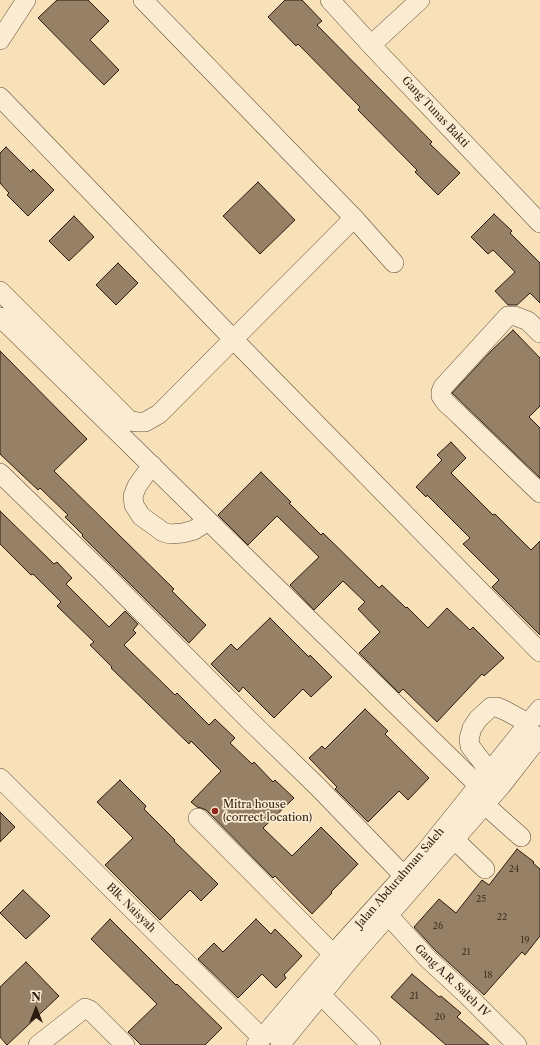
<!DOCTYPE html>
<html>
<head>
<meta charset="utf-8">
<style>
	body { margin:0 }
	#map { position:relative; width:540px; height:1045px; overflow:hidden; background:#f8e0b8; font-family:"Libre Caslon Text",serif }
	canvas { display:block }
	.north { position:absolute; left:16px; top:989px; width:40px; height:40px; -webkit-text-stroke:3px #faebd1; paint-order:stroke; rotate:0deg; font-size:11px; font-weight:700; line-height:16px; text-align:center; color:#2c1b0f }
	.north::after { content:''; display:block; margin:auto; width:14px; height:18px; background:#2c1b0f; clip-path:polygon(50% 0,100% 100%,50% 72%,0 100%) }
</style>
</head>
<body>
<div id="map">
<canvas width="540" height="1045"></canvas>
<div class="north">N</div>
</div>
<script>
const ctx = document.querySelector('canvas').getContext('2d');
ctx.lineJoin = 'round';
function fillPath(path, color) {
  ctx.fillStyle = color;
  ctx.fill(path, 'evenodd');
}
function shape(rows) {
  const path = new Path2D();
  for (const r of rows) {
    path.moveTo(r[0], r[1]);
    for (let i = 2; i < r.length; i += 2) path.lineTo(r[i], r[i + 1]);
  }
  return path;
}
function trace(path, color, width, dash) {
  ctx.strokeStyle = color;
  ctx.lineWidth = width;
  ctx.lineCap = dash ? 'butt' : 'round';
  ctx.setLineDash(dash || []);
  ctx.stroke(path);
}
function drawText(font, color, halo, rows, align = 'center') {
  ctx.font = font + ' "Libre Caslon Text",serif';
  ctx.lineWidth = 3.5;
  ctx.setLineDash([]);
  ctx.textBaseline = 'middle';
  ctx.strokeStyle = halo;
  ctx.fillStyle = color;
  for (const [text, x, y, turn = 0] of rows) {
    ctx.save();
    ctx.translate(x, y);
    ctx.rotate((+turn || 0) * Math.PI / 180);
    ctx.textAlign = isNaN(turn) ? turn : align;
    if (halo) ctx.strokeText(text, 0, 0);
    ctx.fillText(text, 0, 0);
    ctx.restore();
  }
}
const building = shape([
	[57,0,88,0,109,21,90,40,119,70,104,85,38,18,57,0],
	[285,0,302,0,322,21,317,25,432,142,430,144,460,173,438,195,415,172,417,170,358,110,360,107,298,44,296,46,268,17,285,0],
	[6,147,31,172,33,169,54,190,28,216,7,195,9,193,0,183,0,153,6,147],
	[258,182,295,220,260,254,223,216,258,182],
	[494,214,512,231,510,233,540,263,540,303,530,293,517,305,508,305,495,291,515,272,493,250,488,254,471,237,494,214],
	[74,216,94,237,69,261,49,241,74,216],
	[118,263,138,283,116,305,96,285,118,263],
	[513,330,540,358,540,406,529,417,540,428,540,478,452,393,490,352,513,330],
	[0,351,87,439,54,471,174,589,172,591,206,625,189,643,82,536,83,535,65,517,68,515,40,488,38,490,0,454,0,351],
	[451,442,466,458,451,473,493,515,495,514,531,550,540,541,540,635,492,587,499,580,463,544,470,538,427,495,426,497,416,487,442,460,437,455,451,442],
	[261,472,291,502,289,503,321,535,323,533,379,588,382,585,406,608,407,607,428,628,447,608,470,630,473,627,504,658,484,676,482,674,437,722,403,689,399,693,359,653,380,632,358,609,365,602,343,581,314,610,290,585,319,557,277,516,248,545,218,515,261,472],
	[0,511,54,564,57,562,72,578,66,584,109,627,125,611,138,624,133,630,136,633,124,645,175,695,177,693,209,725,215,719,235,738,230,743,252,764,254,762,273,782,275,780,294,798,263,828,292,856,321,827,358,864,331,892,332,893,312,914,275,876,273,878,206,810,201,808,197,807,191,802,221,771,191,741,189,744,111,668,112,667,90,645,94,642,57,606,61,602,33,574,31,575,0,544,0,511],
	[270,618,309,657,310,655,332,677,311,697,303,689,274,718,243,687,239,692,211,664,231,644,237,650,270,618],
	[365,709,388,731,385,734,429,778,408,800,399,791,368,822,335,789,337,787,309,758,322,746,325,749,365,709],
	[120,780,146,806,144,809,175,840,174,841,218,884,201,901,190,890,160,920,105,865,133,838,97,802,120,780],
	[0,812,15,827,0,842,0,812],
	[517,849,534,862,533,863,540,869,540,936,525,955,522,952,484,995,436,951,414,927,439,899,456,913,482,880,489,885,517,849],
	[23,890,50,916,26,939,0,913,23,890],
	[110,919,176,985,177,984,222,1028,205,1045,141,1045,128,1032,157,1004,91,939,110,919],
	[256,919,271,934,275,929,302,956,284,975,286,978,276,988,262,974,238,998,198,959,214,943,223,952,256,919],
	[26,962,59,996,7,1045,0,1037,0,987,26,962],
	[412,974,439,997,441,996,461,1013,457,1017,489,1045,446,1045,391,997,412,974]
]);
fillPath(building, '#968167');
trace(building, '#2c1b0f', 1);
const minor = shape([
	[143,0,354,218,394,263],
	[330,0,371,45,540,223],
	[0,40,26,0],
	[371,45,420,0],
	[0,97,233,339,540,652],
	[0,291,130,421,138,422,145,422,159,414,354,218],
	[0,317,478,785],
	[540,333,528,321,515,316,508,316,443,387,441,392,441,396,446,403,458,414,540,493],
	[152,465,137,486,133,496,134,505,141,516,163,532,170,534,183,533,194,530,208,521],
	[0,473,104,574,250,721,318,787,403,875],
	[489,771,470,746,469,739,472,728,478,719,491,707,497,707,506,711,528,723],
	[0,778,262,1038],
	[484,804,521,837],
	[198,818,333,954],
	[454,839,485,869],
	[388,915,428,959,467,995,517,1045],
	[321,995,371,1045],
	[38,1045,85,1008,90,1010,125,1045],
	[256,1045,333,954,425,852,540,709],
	[280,1045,352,957,501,786,540,736]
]);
trace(minor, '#5f4c39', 20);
trace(minor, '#faebd1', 19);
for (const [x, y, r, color] of [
	[215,811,4,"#8f2418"]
]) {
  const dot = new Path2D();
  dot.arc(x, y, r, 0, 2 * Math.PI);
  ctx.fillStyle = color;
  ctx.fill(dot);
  trace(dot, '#faebd1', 1.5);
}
drawText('9px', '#463425', null, [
	["24",514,869],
	["25",481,899],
	["22",502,917],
	["26",438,926],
	["19",525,940],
	["21",466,952],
	["18",488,975],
	["21",414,996],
	["20",440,1017]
]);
drawText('11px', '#2c1b0f', '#faebd1', [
	["Gang Tunas Bakti",435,112,47],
	["Jalan Abdurahman Saleh",400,878,-49],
	["Blk. Naisyah",131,908,45],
	["Gang A.R. Saleh IV",452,981,44]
]);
drawText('11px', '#2c1b0f', '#faebd1', [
	["Mitra house",223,805],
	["(correct location)",223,818]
], 'left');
</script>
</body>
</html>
